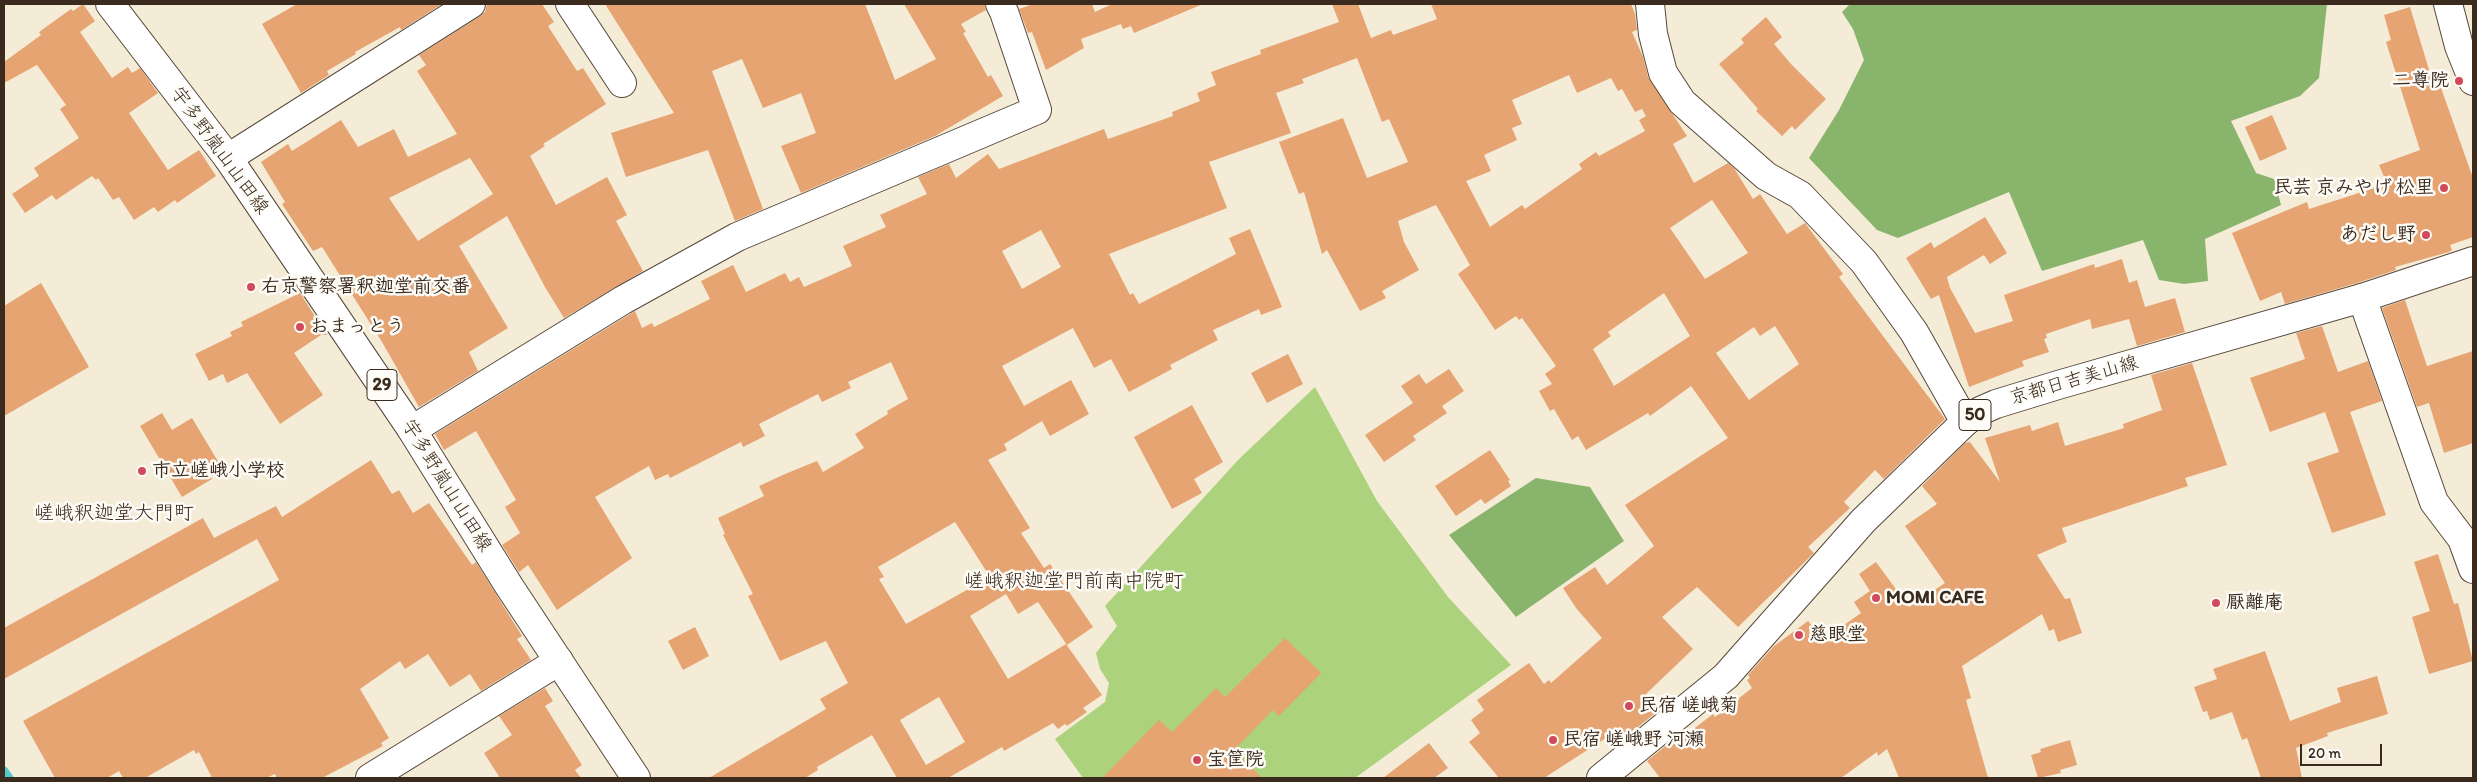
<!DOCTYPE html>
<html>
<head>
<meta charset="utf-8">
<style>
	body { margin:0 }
	#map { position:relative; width:2477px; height:782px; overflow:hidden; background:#f5ecd8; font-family:Itim,sans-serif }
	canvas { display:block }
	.frame { position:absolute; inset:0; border:5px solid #3b2a1e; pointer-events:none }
	.scale { position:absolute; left:2300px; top:744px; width:82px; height:22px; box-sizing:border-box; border:2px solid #3b2a1e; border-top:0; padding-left:6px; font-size:15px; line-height:18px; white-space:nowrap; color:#3b2a1e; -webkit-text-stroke:4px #fdfcf7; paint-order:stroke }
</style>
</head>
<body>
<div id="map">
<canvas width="2477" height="782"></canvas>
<div class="frame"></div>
<div class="scale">20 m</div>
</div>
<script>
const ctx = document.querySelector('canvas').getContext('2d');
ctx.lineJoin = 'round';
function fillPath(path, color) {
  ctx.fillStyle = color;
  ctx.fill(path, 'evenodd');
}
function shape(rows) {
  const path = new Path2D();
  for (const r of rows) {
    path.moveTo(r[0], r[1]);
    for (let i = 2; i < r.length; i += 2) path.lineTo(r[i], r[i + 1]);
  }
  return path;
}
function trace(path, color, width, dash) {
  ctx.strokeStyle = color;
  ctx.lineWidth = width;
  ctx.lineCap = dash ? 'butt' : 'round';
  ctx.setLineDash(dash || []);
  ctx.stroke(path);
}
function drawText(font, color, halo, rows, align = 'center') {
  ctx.font = font + ' Itim,"Klee One",sans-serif';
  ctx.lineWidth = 5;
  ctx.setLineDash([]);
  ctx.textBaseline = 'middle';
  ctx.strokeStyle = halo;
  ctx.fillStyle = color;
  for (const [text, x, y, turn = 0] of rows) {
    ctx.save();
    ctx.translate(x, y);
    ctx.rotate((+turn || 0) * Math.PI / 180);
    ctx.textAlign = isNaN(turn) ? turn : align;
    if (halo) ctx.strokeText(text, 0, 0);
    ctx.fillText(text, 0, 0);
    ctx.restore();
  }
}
fillPath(shape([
	[1315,387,1377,501,1448,597,1511,665,1355,778,1083,778,1055,739,1105,702,1109,683,1100,669,1096,653,1117,626,1105,606,1238,460]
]), '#acd27d');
fillPath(shape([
	[1850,4,2327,4,2319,78,2300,96,2231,121,2256,173,2274,179,2281,205,2205,239,2208,281,2184,284,2159,280,2143,240,2042,271,2009,192,1898,238,1877,230,1809,158,1839,110,1864,60,1853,29,1842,12],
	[1536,478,1590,487,1624,541,1516,617,1449,535]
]), '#89b46c');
trace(shape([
	[4,771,9,778]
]), '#59c7ce', 9);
fillPath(shape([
	[83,4,95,21,80,32,112,78,128,67,132,73,140,68,158,93,129,113,168,170,199,150,216,176,177,203,175,200,158,212,154,207,134,220,119,197,113,200,98,178,96,180,92,176,56,200,52,195,25,213,12,194,39,176,34,168,79,138,60,109,66,105,37,65,4,83,4,62,41,35,39,32,71,9,73,11],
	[297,4,442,4,401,30,400,27,355,52,356,54,327,71,329,75,301,93,262,24],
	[487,4,542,4,554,22,548,26,577,71,583,68,606,104,543,144,545,146,530,156,556,205,607,177,627,215,616,221,643,271,564,318,545,287,507,216,459,246,508,328,469,352,478,371,419,407,382,342,322,247,313,251,282,204,285,202,261,162,288,144,292,151,341,120,358,147,394,129,408,157,457,134,417,71,426,65,419,55,479,17,485,12],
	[470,158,493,194,418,241,389,198],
	[605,4,865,4,895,80,936,59,904,4,984,4,986,10,961,24,966,32,963,33,988,77,991,75,1003,96,935,136,801,193,781,146,816,133,801,93,763,108,742,59,712,71,763,209,735,221,708,150,626,177,611,133,674,113],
	[1033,4,1092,4,1095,12,1112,4,1203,4,1134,33,1131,26,1123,29,1121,24,1081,39,1084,48,1046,70,1032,32,1028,33,1019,9],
	[1332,4,1358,4,1371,38,1391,30,1393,35,1437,19,1431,4,1631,4,1635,14,1637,30,1632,32,1643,57,1648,77,1687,136,1673,144,1694,183,1728,163,1734,168,1753,199,1760,194,1787,234,1805,223,1843,274,1839,277,1945,419,1884,479,1875,470,1844,502,1850,508,1808,547,1814,553,1738,627,1697,587,1662,617,1693,649,1646,694,1659,710,1627,736,1620,729,1544,778,1499,778,1469,742,1480,733,1471,720,1484,710,1477,700,1529,663,1544,684,1549,680,1551,683,1602,638,1576,608,1563,588,1595,567,1607,585,1654,546,1625,505,1728,438,1691,386,1650,416,1648,413,1586,450,1578,436,1572,440,1554,409,1550,411,1539,391,1552,384,1545,374,1556,366,1522,318,1519,320,1516,316,1495,330,1458,274,1470,265,1436,205,1398,221,1404,242,1419,270,1382,291,1386,298,1360,311,1327,250,1322,254,1304,192,1299,194,1279,142,1343,118,1367,178,1408,162,1389,119,1382,122,1357,58,1302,79,1304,83,1276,93,1291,133,1209,162,1227,208,1109,254,1130,295,1133,293,1139,304,1236,254,1229,238,1250,229,1282,307,1261,315,1259,309,1213,330,1218,340,1170,365,1172,369,1129,392,1111,359,1094,368,1073,328,1002,366,1024,406,1071,380,1089,414,1050,436,1042,421,1004,444,1007,450,988,460,1030,528,1021,533,1044,568,1050,564,1093,627,1067,645,1038,602,1018,614,1006,594,970,616,1008,679,1066,644,1102,695,1083,708,1087,712,1067,726,1065,724,1058,729,1053,723,1004,751,1002,747,948,778,897,778,872,735,817,767,818,770,805,778,709,778,826,709,820,699,848,683,826,641,780,661,748,596,753,594,723,535,725,534,718,518,764,496,759,486,785,474,817,461,823,472,864,448,855,434,888,414,887,411,908,399,891,362,848,382,851,388,822,402,818,394,759,424,765,436,743,447,741,442,670,478,668,474,655,480,649,466,595,497,632,558,557,610,528,565,519,572,502,545,520,533,505,507,516,500,476,431,444,450,435,434,635,311,642,328,652,323,654,327,710,299,701,281,733,265,746,292,785,273,790,282,799,277,804,287,852,266,843,246,886,227,880,215,927,194,918,177,949,164,956,178,988,154,999,169,1104,129,1108,139,1173,116,1172,112,1200,101,1197,93,1216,85,1211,72,1261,54,1260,50,1339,22],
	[1569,75,1577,93,1611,78,1618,91,1622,89,1635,112,1642,109,1646,116,1639,120,1645,131,1599,156,1596,152,1579,164,1582,169,1525,209,1522,205,1490,227,1466,181,1491,171,1484,155,1517,140,1512,128,1522,124,1512,100],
	[1712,200,1748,253,1705,279,1670,228],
	[1041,230,1061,267,1022,289,1002,251],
	[1664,293,1690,336,1614,386,1593,349,1611,336,1608,332],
	[1775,326,1799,364,1749,400,1716,353,1754,327,1760,336],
	[955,522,990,577,906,624,879,579,884,577,878,567],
	[939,697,965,742,926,765,900,720],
	[2410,7,2430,73,2435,71,2473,178,2473,237,2450,245,2452,250,2449,252,2395,267,2396,270,2357,283,2285,304,2281,292,2260,301,2232,233,2307,202,2309,209,2387,184,2379,165,2420,150,2386,42,2391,40,2384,15],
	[1766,17,1782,37,1774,44,1791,64,1826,99,1795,130,1792,126,1782,136,1756,111,1758,109,1719,64,1744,43,1741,39],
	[2272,115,2287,149,2260,161,2245,127],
	[1985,217,2007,253,1990,264,1984,255,1947,277,1950,288,1975,333,2013,321,2004,295,2094,264,2095,268,2122,259,2129,283,2137,280,2145,307,2175,298,2185,332,2137,346,2129,319,2092,329,2090,319,2046,334,2047,338,2044,339,2049,352,2022,361,2024,366,1969,387,1939,295,1931,299,1906,258,1931,242,1934,248],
	[41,283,89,367,4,416,4,306],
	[300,293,327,335,321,335,294,353,323,395,280,424,247,373,227,383,223,374,209,381,195,354,232,336,230,332,243,326,241,322],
	[2405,300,2427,366,2473,351,2473,443,2444,453,2429,403,2417,407,2382,308],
	[2322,326,2338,372,2368,361,2382,401,2350,412,2386,515,2332,533,2307,463,2339,452,2325,412,2270,432,2250,378,2305,359,2296,333],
	[1288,354,1303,384,1267,403,1251,373],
	[2192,363,2227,465,2185,478,2188,486,2062,528,2067,542,2037,555,2065,599,2070,598,2082,633,2058,642,2054,629,2049,631,2042,614,1962,666,1971,698,1966,700,1988,778,1899,778,1887,749,1878,756,1877,752,1841,778,1660,778,1647,761,1679,735,1682,738,1713,714,1715,717,1752,688,1747,680,1750,678,1748,675,1774,646,1808,621,1823,640,1861,613,1854,602,1870,591,1859,574,1876,562,1909,607,1945,583,1905,526,1937,504,1922,486,1965,443,1970,442,2000,482,1985,438,2030,425,2032,431,2058,422,2065,446,2124,428,2123,424,2162,410,2151,375],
	[1449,369,1464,391,1442,406,1447,413,1413,436,1416,440,1384,462,1365,435,1413,403,1401,386,1419,374,1426,384],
	[1192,405,1223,462,1194,479,1202,493,1172,509,1134,437],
	[162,413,172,430,192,418,222,468,210,475,212,479,182,497,140,426],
	[1490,450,1510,480,1508,481,1511,486,1485,504,1481,499,1456,516,1435,486],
	[371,460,392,494,399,490,413,513,429,503,472,565,476,562,522,636,517,639,531,660,481,691,470,674,450,687,428,654,405,669,400,661,360,689,389,738,381,743,383,746,322,778,277,778,275,774,266,778,212,778,199,752,196,754,194,750,145,778,123,778,119,771,107,778,55,778,23,721,279,580,257,539,4,679,4,628,203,518,214,538,276,506,282,517],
	[2438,554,2454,604,2458,603,2473,661,2429,674,2412,617,2430,611,2414,562],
	[695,627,709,656,683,670,668,641],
	[1285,638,1321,673,1279,716,1273,710,1234,750,1262,778,1102,778,1159,720,1172,732,1216,688,1225,697],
	[2265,651,2290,721,2341,702,2337,688,2377,676,2388,714,2327,733,2328,736,2296,748,2302,778,2261,778,2247,738,2242,740,2232,712,2210,720,2207,711,2203,712,2194,687,2217,679,2213,669],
	[545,688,553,701,545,706,582,765,575,770,581,778,500,778,484,753,512,735,499,716],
	[2070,740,2077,765,2060,770,2061,773,2038,778,2031,755,2041,752,2040,749],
	[1429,743,1448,768,1434,778,1383,778]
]), '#e6a472');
const street = shape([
	[570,4,622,83],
	[1650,4,1653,34,1663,73,1682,102,1766,176,1800,195,1864,262,1914,332,1965,422],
	[2448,4,2459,46,2473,81],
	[228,158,471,4],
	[2362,298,2434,502,2462,539,2473,569],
	[412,430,623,300,737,237,1037,110,1004,12,1000,4],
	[370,778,559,661]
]);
const primary = shape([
	[110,4,228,158,412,430,509,586,636,778],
	[1601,778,1726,676,1863,521,1965,422,1980,411,1996,404,2058,385,2362,298,2473,261]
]);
trace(street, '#57473a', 30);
trace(primary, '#57473a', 30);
trace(street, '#fff', 28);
trace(primary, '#fff', 28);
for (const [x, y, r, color] of [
	[2459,81,5,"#d1495b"],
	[2444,188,5,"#d1495b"],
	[2426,235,5,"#d1495b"],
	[251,287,5,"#d1495b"],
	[300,327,5,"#d1495b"],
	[142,471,5,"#d1495b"],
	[1876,598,5,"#d1495b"],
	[2216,603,5,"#d1495b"],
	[1799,635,5,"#d1495b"],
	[1629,706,5,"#d1495b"],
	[1553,740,5,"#d1495b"],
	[1197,760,5,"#d1495b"]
]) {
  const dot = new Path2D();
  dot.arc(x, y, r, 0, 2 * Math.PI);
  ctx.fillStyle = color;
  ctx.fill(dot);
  trace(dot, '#fdfcf7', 2);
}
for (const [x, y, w] of [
	[382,385,30],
	[1975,415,32]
]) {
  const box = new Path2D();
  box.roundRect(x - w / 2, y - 15.5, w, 31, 4);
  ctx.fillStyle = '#fdfcf7';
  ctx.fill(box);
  trace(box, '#3b2a1e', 1);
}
drawText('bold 18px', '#3b2a1e', null, [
	["29",382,385],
	["50",1975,415]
]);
drawText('bold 19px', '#3b2a1e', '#fdfcf7', [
	["二尊院",2449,81,"right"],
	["民芸 京みやげ 松里",2434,188,"right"],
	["あだし野",2416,235,"right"],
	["右京警察署釈迦堂前交番",261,287],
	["おまっとう",310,327],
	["市立嵯峨小学校",152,471],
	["MOMI CAFE",1886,598],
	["厭離庵",2226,603],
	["慈眼堂",1809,635],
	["民宿 嵯峨菊",1639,706],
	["民宿 嵯峨野 河瀬",1563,740],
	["宝筐院",1207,760]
], 'left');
drawText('19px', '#3b2a1e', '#fdfcf7', [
	["宇多野嵐山山田線",219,151,54],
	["京都日吉美山線",2074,381,-16],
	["宇多野嵐山山田線",446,486,58]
]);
drawText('20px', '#3b2a1e', '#fdfcf7', [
	["嵯峨釈迦堂大門町",114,514],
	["嵯峨釈迦堂門前南中院町",1074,582]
]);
</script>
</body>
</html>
